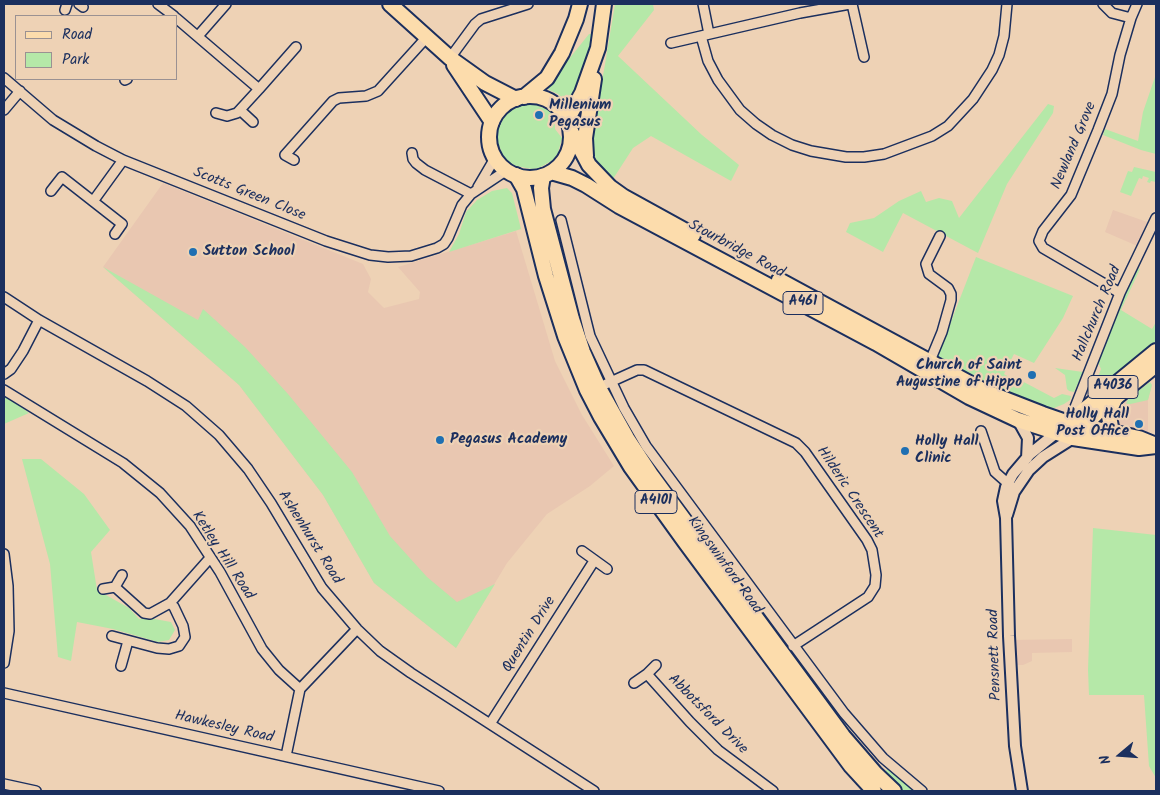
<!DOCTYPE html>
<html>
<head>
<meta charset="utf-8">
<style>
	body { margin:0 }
	#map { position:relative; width:1160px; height:795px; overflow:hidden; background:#eed2b5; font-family:Kalam,sans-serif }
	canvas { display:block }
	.frame { position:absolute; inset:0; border:5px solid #1b2f5e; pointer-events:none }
	.legend { position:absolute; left:15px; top:15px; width:162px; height:65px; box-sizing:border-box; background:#eed2b5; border:1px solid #9a9192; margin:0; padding:6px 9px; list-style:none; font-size:15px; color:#1b2f5e }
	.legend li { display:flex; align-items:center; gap:10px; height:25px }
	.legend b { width:25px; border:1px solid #9a9192 }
	.north { position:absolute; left:1095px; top:730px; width:50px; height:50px; -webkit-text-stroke:4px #eed2b5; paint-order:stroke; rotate:252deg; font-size:14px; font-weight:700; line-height:20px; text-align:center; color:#1b2f5e }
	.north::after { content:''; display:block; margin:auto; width:18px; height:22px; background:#1b2f5e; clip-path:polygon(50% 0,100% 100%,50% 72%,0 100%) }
</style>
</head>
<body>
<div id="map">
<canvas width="1160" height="795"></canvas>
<div class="frame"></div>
<ul class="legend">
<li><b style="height:6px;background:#fcdcac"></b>Road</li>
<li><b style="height:14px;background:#b5e8a8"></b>Park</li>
</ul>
<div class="north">N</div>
</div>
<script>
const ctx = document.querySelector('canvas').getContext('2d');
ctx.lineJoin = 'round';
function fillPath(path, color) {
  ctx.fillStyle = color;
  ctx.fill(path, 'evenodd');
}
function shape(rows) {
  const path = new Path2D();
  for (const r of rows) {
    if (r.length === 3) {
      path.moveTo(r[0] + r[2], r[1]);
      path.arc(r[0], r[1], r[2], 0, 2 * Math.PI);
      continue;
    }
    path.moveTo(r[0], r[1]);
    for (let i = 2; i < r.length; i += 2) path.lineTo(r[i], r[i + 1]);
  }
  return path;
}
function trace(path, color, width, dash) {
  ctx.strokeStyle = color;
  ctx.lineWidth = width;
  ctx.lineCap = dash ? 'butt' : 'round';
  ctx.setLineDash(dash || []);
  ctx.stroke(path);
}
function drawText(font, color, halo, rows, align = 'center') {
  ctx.font = font + ' Kalam,sans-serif';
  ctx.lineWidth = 4.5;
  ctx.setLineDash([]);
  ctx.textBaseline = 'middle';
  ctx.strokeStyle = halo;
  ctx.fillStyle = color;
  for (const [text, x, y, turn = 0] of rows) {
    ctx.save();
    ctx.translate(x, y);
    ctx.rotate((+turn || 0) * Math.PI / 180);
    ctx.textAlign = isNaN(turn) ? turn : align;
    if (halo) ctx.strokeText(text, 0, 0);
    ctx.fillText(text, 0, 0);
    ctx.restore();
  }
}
fillPath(shape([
	[163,183,363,264,371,279,368,292,384,308,419,299,420,292,398,267,516,231,555,361,582,415,614,466,590,486,547,514,507,563,456,648,374,583,323,495,239,385,103,267],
	[1113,210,1153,224,1142,248,1105,232],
	[1141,372,1152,385,1148,400,1148,443,1105,433,1103,420,1100,416],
	[1072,639,1072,652,1032,653,1032,661,1023,665,1011,665,1010,640]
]), '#e9c7b1');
fillPath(shape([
	[615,4,653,4,654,10,618,56,702,135,739,165,731,181,651,136,633,148,613,179,600,167,593,153,591,136,604,70],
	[589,34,593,34,585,71,568,103,558,94,549,90,547,86,566,58,569,59],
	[1155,77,1156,77,1156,154,1141,150,1103,135,1105,129,1138,141,1143,112],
	[525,104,533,104,549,110,555,116,555,129,562,138,558,153,553,160,539,168,532,169,516,166,509,162,503,156,497,140,497,132,504,117,510,111],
	[1048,104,1054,106,1053,113,1007,184,978,253,903,213,883,252,846,232,850,223,874,218,899,201,921,191,926,202,939,198,952,201,959,218],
	[1134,167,1156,172,1156,182,1151,181,1150,183,1147,182,1149,178,1143,176,1142,179,1139,178,1131,196,1120,192,1128,171,1132,172],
	[507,188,512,193,521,229,449,252,459,234,466,212,477,200,492,191],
	[976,257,1073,296,1063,318,1034,363,1014,354,1004,374,1009,377,1007,381,1015,385,1018,384,1020,380,1054,398,1062,394,1071,396,1070,400,1064,404,1054,408,1038,406,988,384,937,358],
	[103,267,198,320,203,309,245,347,288,394,352,472,390,536,427,577,457,602,495,584,456,648,374,583,323,495,239,385],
	[1137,268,1140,269,1121,310,1152,329,1156,322,1156,341,1096,389,1093,390,1101,369,1097,360,1117,308],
	[1055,368,1083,372,1074,392,1069,391,1067,389,1065,375],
	[1150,382,1152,385,1148,400,1126,405,1127,401,1130,397],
	[4,397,12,400,29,413,4,424],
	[22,459,41,459,84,494,110,530,91,552,97,590,129,608,139,619,149,618,171,622,175,630,169,640,158,642,113,629,77,622,71,661,58,657,50,564],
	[1093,528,1156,535,1156,778,1149,766,1144,695,1089,695,1088,670],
	[888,768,907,785,915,791,901,791,883,774]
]), '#b5e8a8');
const minor = shape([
	[79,4,83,7],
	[158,4,174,16],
	[703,4,709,34],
	[852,4,864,57],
	[1103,4,1112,13,1131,18],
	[65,10,67,4],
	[176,18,259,89,296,47],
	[198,36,226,4],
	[701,36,708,61,718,80,740,110,756,124,772,135,792,145,811,151,846,157,864,157,884,154,932,136,948,126,973,99,992,70,999,55,1004,36,1007,4],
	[671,43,800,13,850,4],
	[450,58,475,24,481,19,528,4],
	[4,78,53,120,96,146,123,160,326,241,370,255,388,257,411,256,437,248,444,244,448,238,462,205,471,194,507,170],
	[125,80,127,79],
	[4,110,20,91],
	[240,110,253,122],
	[216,113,227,116,237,113,259,89],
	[412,153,413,159,416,163,425,170,471,194],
	[294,160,285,155,333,101,339,98,366,96,378,91,426,38],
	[478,187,495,158],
	[51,191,62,177,122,224,115,234],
	[94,200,123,160],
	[561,220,590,336,624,408,646,446,844,713,883,758,922,791],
	[1120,293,1043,248,1039,241,1043,231,1071,195,1098,130,1112,94,1120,55,1131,18,1137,4],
	[4,297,39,320,147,381,186,406,219,435,248,469,271,503,322,588,357,629,380,651,411,673,594,791],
	[930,361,942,332,951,300,951,294,948,288,929,274,926,264,940,236],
	[4,374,11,369,23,351,39,320],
	[606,384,637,370,644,370,796,443,805,452,867,540,872,550,876,575,875,586,868,597,793,646],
	[4,390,123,463,160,493,190,526,220,572,262,649,279,670,300,689],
	[1070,420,1120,293,1156,218],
	[981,431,995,472,1013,488],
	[582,551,607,569],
	[4,554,8,586,9,631,4,663],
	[115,587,144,613,150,614,170,603],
	[103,589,115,587,122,575],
	[112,636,157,648,169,649,179,646,185,637,183,626,174,607,170,603,210,558],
	[121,666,128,641],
	[647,674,690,722,718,750,773,791],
	[634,683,647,674,656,665],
	[4,693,439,791],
	[490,724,594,561],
	[286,756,300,689,357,629],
	[4,784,36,791]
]);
const tertiary = shape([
	[1018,420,1028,438,1027,458],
	[1007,515,1014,492,1029,470,1043,457,1073,438],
	[1022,791,1015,746,1009,636,1006,518,1003,501,1006,487,1013,474,1030,454,1056,433]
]);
const primary = shape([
	[390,4,450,58,485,83,516,99],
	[454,65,492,122],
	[516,175,524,189,546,276,565,336,587,390,601,417,631,467,685,542,851,766,874,791],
	[543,176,541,188,543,209,572,319,583,352,599,388,627,438,652,476,843,736,875,773,894,791],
	[1074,424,1139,438,1156,445],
	[1114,432,1111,427,1109,416,1110,409,1115,399],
	[1073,438,1139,448,1156,446]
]);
const trunk = shape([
	[530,137,41],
	[524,97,547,78,562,53,576,19,580,4],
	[567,120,582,93,598,48,604,4],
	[571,131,589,165,610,187,624,197,693,235],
	[586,156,585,138,594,79],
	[551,172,572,178,586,185,619,206,876,343,969,397,1018,420,1073,438,1098,412,1156,365],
	[779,280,984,391,1043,414,1069,423],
	[1062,428,1156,351]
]);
trace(minor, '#1b2f5e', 12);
trace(tertiary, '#1b2f5e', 14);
trace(primary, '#1b2f5e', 18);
trace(trunk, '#1b2f5e', 18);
trace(minor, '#eed2b5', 9);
trace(tertiary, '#eed2b5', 10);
trace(primary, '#fcdcac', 14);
trace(trunk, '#fcdcac', 14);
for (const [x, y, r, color] of [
	[539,115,5,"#1f6fb2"],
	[193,252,5,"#1f6fb2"],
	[1032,375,5,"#1f6fb2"],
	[1139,424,5,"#1f6fb2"],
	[440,440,5,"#1f6fb2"],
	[905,451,5,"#1f6fb2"]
]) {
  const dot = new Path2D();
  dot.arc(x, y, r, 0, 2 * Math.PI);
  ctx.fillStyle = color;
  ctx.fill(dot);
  trace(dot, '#eed2b5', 2);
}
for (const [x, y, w] of [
	[803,303,40],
	[1113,387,50],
	[656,502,42]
]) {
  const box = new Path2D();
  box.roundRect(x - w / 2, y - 11.5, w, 23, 4);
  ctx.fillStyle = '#eed2b5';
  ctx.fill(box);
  trace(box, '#1b2f5e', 1);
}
drawText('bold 14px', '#1b2f5e', null, [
	["A461",803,303],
	["A4036",1113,387],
	["A4101",656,502]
]);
drawText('bold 15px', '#1b2f5e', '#eed2b5', [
	["Millenium",549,106],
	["Pegasus",549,123],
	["Sutton School",203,252],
	["Church of Saint",1022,366,"right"],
	["Augustine of Hippo",1022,383,"right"],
	["Holly Hall",1129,415,"right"],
	["Post Office",1129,432,"right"],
	["Pegasus Academy",450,440],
	["Holly Hall",915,442],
	["Clinic",915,459]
], 'left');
drawText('15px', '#1b2f5e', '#eed2b5', [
	["Newland Grove",1075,146,-67],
	["Scotts Green Close",249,195,22],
	["Stourbridge Road",736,250,28],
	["Hallchurch Road",1098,314,-67],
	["Hilderic Crescent",849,493,56],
	["Ashenhurst Road",309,538,58],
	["Ketley Hill Road",222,556,57],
	["Kingswinford Road",724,566,54],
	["Quentin Drive",530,635,-58],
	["Pensnett Road",996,655,-92],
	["Abbotsford Drive",707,715,45],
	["Hawkesley Road",224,728,13]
]);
</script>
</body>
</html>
